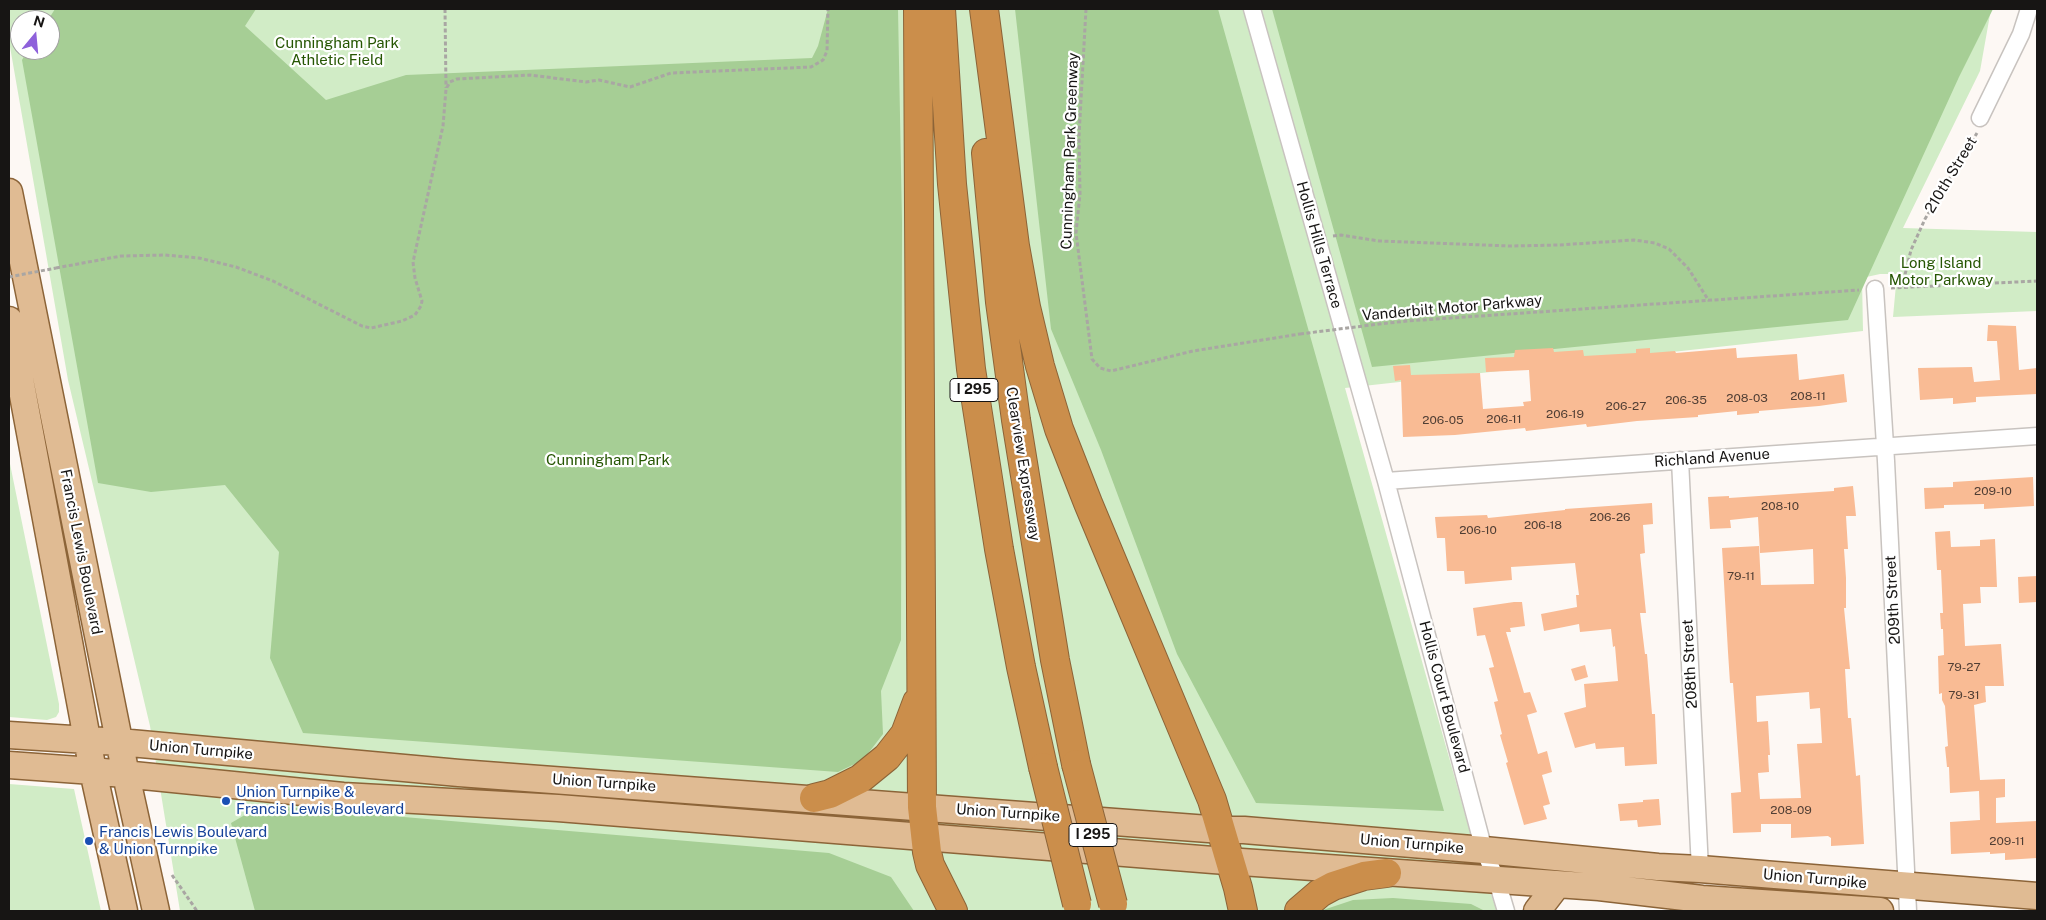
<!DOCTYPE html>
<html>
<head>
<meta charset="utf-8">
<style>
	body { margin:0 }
	#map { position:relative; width:2046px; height:920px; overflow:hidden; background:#fdf8f4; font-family:"Public Sans",sans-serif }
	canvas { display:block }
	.frame { position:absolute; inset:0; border:10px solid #171514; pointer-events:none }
	.north { position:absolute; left:10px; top:10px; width:50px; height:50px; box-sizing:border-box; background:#fff; border:1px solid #a2a1a1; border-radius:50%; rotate:17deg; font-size:14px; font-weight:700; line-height:20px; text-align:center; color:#171514 }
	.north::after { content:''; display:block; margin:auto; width:18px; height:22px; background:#8e61db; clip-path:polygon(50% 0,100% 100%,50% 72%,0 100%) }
</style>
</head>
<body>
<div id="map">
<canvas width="2046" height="920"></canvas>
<div class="frame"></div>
<div class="north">N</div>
</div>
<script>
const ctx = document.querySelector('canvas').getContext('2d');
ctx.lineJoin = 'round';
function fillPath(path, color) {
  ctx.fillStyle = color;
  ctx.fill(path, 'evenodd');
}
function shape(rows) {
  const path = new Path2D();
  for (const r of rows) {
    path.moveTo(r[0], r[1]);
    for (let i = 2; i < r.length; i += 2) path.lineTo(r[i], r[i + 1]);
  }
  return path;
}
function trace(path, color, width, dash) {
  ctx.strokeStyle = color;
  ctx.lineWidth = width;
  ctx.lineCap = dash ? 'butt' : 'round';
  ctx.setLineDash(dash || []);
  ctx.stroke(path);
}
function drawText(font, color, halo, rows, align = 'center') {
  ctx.font = font + ' "Public Sans",sans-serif';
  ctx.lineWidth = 4.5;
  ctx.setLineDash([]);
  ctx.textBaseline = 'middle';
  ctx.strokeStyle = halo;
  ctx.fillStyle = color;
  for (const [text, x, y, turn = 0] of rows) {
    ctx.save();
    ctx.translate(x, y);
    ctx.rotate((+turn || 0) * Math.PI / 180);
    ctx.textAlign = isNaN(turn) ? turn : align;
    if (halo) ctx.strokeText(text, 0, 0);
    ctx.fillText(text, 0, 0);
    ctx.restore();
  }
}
fillPath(shape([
	[9,9,1991,9,1980,71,1903,228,2037,232,2037,311,1893,317,1897,274,1880,274,1862,278,1863,331,1345,388,1474,846,1497,911,180,911,150,726,68,380,9,41],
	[20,20,50,20,50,50,20,50],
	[9,459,59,704,59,712,56,717,47,720,9,717],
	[9,784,74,789,101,911,9,911]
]), '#d1ecc6');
fillPath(shape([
	[55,9,256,9,245,26,326,100,406,75,812,58,818,46,828,9,898,9,902,222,901,640,881,691,883,734,863,760,838,772,303,733,270,658,279,552,225,485,151,492,98,483,22,60,28,50,50,50,50,20,48,20],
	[1015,9,1218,9,1444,811,1256,803,1177,654,1101,450,1051,329],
	[1272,9,1993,9,1959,77,1848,320,1372,367],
	[262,805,829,853,891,877,914,911,255,911,231,823],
	[1393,898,1471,904,1485,911,1320,911,1353,900]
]), '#a6ce95');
fillPath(shape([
	[1988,325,2016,326,2019,370,2037,368,2037,394,1976,397,1976,402,1953,404,1953,398,1920,400,1918,368,1972,367,1974,382,2000,380,1997,341,1987,341],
	[1553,348,1554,352,1583,350,1584,356,1636,353,1636,349,1650,348,1650,353,1675,351,1676,353,1736,348,1737,358,1797,354,1799,380,1844,374,1847,402,1819,406,1759,411,1759,413,1737,415,1737,411,1698,415,1698,417,1637,421,1587,427,1586,424,1526,431,1525,428,1455,435,1403,437,1401,380,1395,381,1393,366,1410,365,1411,375,1480,373,1483,409,1524,406,1523,402,1531,401,1529,370,1486,372,1485,358,1514,357,1515,350],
	[2033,477,2034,506,1984,509,1984,504,1944,505,1944,508,1925,509,1924,488,1953,487,1953,482],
	[1853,486,1856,516,1846,516,1848,549,1844,549,1846,578,1846,608,1844,608,1850,669,1845,669,1848,718,1851,718,1856,776,1860,775,1864,844,1831,846,1831,838,1828,836,1791,838,1791,824,1761,824,1761,832,1733,833,1731,793,1741,792,1733,683,1730,683,1728,652,1722,548,1759,546,1761,585,1814,584,1813,549,1760,553,1758,517,1730,520,1731,528,1710,529,1708,497,1729,496,1729,498,1834,491,1834,488],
	[1809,692,1810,709,1820,708,1822,743,1797,744,1801,798,1760,799,1758,773,1769,772,1768,755,1770,755,1768,721,1757,722,1756,696],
	[1652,503,1653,524,1643,525,1645,553,1640,554,1646,613,1640,613,1645,654,1647,654,1652,714,1655,714,1657,764,1625,766,1624,747,1596,749,1595,743,1575,748,1564,713,1586,707,1584,684,1618,681,1615,646,1613,647,1611,629,1580,632,1579,624,1544,631,1541,614,1577,607,1576,595,1579,595,1575,563,1511,567,1512,580,1465,584,1464,571,1447,571,1445,538,1437,538,1435,517,1487,515,1488,518,1565,510,1565,509],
	[1950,531,1951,547,1980,546,1980,540,1995,539,1997,587,1980,587,1981,603,1963,604,1965,646,2001,644,2004,686,1985,686,1986,702,1974,705,1980,780,2005,779,2005,797,1996,798,1996,823,2037,821,2037,858,2005,860,2005,853,1990,854,1990,852,1951,854,1950,822,1980,820,1979,791,1950,793,1949,767,1947,767,1945,747,1948,746,1945,706,1942,700,1942,693,1939,694,1938,656,1944,655,1943,629,1941,629,1940,613,1943,613,1941,570,1937,570,1935,532],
	[2037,576,2037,602,2019,603,2018,577],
	[1514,602,1522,602,1525,626,1510,628,1511,632,1506,632,1524,693,1530,692,1537,712,1527,715,1538,754,1547,751,1552,772,1542,775,1550,804,1543,806,1547,819,1524,825,1506,763,1508,762,1500,735,1502,734,1494,702,1498,701,1489,668,1494,667,1485,635,1477,636,1473,608],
	[1585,665,1588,677,1575,681,1571,669],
	[1658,799,1659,799,1661,825,1638,827,1637,820,1620,821,1618,804,1643,802,1643,800]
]), '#f9bb94');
const street = shape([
	[1252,9,1386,481,1484,850,1497,881,1506,911],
	[1980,118,2021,34,2029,9],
	[1875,289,1886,461,1908,911],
	[1680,460,1700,869],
	[1386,481,2037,436]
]);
const primary = shape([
	[9,192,126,775,156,911],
	[9,320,93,771,124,911],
	[9,735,119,742,459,773,1222,830,1244,830,1484,850,1658,867,1700,869,2037,896],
	[9,765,93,771,343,796,558,808,1213,860,1599,887,1702,899,1880,911],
	[1537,911,1557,885]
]);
const highway = shape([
	[918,9,922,807,927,852,930,865,953,911],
	[941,9,952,184,971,369,999,549,1021,667,1043,767],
	[984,9,1015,246,1026,307,1040,366,1059,429,1088,503,1212,800,1238,888,1243,911],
	[986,153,1000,302,1016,420,1055,660,1076,764],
	[814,798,830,794,860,779,887,757,905,734,917,702],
	[1299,911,1320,893,1333,886,1364,876,1387,873]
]);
trace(street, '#c8c3bf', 19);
trace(primary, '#8c6438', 29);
trace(highway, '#8c6438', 30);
trace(shape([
	[445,9,446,88],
	[1086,9,1079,136,1080,194,1076,233,1092,359,1100,368,1111,371,1193,351,1300,334],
	[1333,236,1341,235,1379,241,1511,246,1559,245,1634,240,1655,243,1669,249,1688,268,1709,301],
	[56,268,121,256,165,255,199,258,236,267,273,281,362,326,371,328,402,321,415,315,421,306,422,301,415,278,413,262,443,126,446,89,450,82,457,79,530,75,586,82,599,80,630,87,671,73,811,67,823,60,827,51,828,9],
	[1902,287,1911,250,1925,219,1977,133],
	[1891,288,2037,281],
	[1371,325,1407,321,1859,290],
	[172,875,197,911]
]), '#a9a6a3', 3, [4, 2.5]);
trace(street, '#fff', 16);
trace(primary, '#e0bb93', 26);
trace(highway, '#cb8e4b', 28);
const highwayBridge = shape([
	[1076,764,1113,904],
	[1043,767,1077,904]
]);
trace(highwayBridge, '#8c6438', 30, []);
trace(shape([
	[9,277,56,268],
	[1300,334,1371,325]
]), '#a9a6a3', 3, [4, 2.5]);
trace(highwayBridge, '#cb8e4b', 28);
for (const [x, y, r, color] of [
	[226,801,5,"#1a4fb4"],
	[89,841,5,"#1a4fb4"]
]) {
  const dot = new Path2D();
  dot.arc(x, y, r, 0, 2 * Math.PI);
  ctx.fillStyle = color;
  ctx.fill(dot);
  trace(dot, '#fff', 2);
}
drawText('12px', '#503e34', null, [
	["208-11",1808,396],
	["208-03",1747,398],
	["206-35",1686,400],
	["206-27",1626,406],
	["206-19",1565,414],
	["206-11",1504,419],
	["206-05",1443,420],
	["209-10",1993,491],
	["208-10",1780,506],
	["206-26",1610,517],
	["206-18",1543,525],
	["206-10",1478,530],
	["79-11",1741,576],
	["79-27",1964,667],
	["79-31",1964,695],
	["208-09",1791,810],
	["209-11",2007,841]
]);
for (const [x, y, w] of [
	[974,390,48],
	[1093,835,48]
]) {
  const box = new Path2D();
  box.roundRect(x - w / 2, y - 11.5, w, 23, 4);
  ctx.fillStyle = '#fff';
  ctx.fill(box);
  trace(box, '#171514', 1);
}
drawText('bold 14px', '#171514', null, [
	["I 295",974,390],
	["I 295",1093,835]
]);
drawText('15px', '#265603', '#fff', [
	["Cunningham Park",337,43],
	["Athletic Field",337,60],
	["Long Island",1941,263],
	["Motor Parkway",1941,280],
	["Cunningham Park",608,460]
]);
drawText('15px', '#171514', '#fff', [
	["Cunningham Park Greenway",1070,151,-88],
	["210th Street",1951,175,-59],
	["Hollis Hills Terrace",1319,245,74],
	["Vanderbilt Motor Parkway",1452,308,-5],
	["Richland Avenue",1712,458,-4],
	["Clearview Expressway",1023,464,81],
	["Francis Lewis Boulevard",81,552,79],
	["209th Street",1893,600,-93],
	["208th Street",1690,664,-93],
	["Hollis Court Boulevard",1444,697,75],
	["Union Turnpike",201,750,5],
	["Union Turnpike",604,783,4],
	["Union Turnpike",1008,813,4],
	["Union Turnpike",1412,844,5],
	["Union Turnpike",1815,879,5]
]);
drawText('15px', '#164399', '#fff', [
	["Union Turnpike &",236,792],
	["Francis Lewis Boulevard",236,809],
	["Francis Lewis Boulevard",99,832],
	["& Union Turnpike",99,849]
], 'left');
</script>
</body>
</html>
